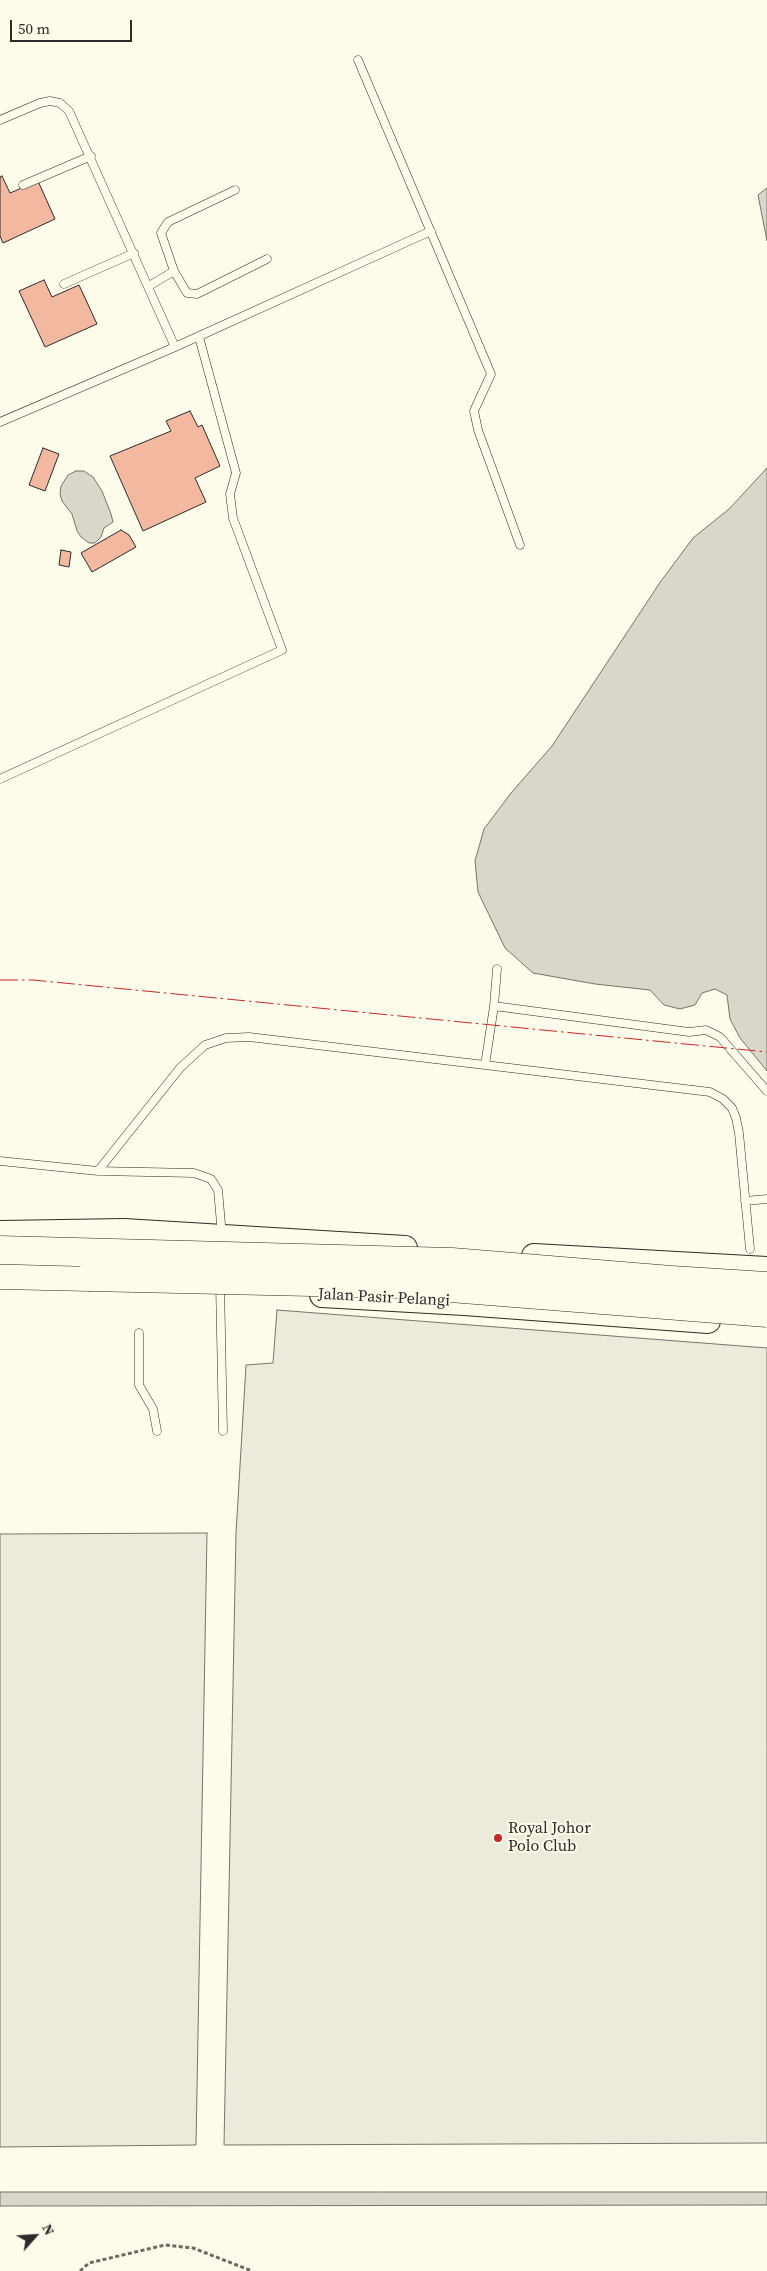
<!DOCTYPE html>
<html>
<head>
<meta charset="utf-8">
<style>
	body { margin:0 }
	#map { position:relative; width:767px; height:2271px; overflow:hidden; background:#fdfbea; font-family:"Source Serif 4",serif }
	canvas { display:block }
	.north { position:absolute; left:10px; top:2211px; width:50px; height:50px; -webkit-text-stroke:4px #fdfbea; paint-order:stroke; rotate:64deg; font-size:14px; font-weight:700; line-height:20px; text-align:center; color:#2b2b2b }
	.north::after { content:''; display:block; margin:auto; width:18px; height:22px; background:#2b2b2b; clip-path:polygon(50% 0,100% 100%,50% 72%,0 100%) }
	.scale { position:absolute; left:10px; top:20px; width:122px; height:22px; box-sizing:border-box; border:2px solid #2b2b2b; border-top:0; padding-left:6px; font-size:15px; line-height:18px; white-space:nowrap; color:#2b2b2b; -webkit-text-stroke:4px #fdfbea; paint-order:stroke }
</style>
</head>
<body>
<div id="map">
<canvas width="767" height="2271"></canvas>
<div class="north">N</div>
<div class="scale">50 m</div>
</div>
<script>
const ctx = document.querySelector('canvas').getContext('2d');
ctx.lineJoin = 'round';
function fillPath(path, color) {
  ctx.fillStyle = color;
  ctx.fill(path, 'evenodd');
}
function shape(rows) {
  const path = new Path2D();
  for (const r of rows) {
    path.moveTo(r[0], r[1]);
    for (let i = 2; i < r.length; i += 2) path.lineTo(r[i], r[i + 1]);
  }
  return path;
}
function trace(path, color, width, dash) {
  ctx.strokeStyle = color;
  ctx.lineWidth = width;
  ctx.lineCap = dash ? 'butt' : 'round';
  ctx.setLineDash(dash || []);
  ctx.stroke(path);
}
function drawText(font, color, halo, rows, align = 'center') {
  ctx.font = font + ' "Source Serif 4",serif';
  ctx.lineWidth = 4;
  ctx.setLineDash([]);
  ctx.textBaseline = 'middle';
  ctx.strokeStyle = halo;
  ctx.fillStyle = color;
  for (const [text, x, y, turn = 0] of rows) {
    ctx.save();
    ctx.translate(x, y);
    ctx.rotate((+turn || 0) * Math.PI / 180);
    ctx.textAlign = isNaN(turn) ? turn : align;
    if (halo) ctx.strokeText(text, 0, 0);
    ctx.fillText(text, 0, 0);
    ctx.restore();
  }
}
const green = shape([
	[277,1310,767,1348,767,2143,224,2145,236,1533,246,1365,273,1363,277,1310],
	[207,1533,196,2145,0,2147,0,1534,207,1533]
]);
fillPath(green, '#ecebdb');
trace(green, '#74746e', 1);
const water = shape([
	[767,188,767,241,758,195,767,188],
	[767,468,767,1071,740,1038,730,1019,727,995,715,989,702,993,695,1005,680,1009,664,1005,650,990,595,984,533,973,505,948,478,892,475,861,484,829,511,793,552,746,661,581,693,538,729,509,767,468],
	[76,471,84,471,93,477,102,491,111,514,113,522,104,528,101,537,95,543,89,543,81,537,77,531,72,514,62,501,60,494,61,486,68,475,76,471],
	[0,2192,767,2192,767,2205,0,2206,0,2192]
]);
fillPath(water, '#d8d7c9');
trace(water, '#74746e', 1);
const building = shape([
	[2,176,10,193,38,181,55,219,3,243,0,236,0,177,2,176],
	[44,280,52,297,79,285,97,324,45,347,19,291,44,280],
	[190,411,198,427,202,425,220,466,195,478,206,502,143,531,110,456,171,431,166,421,190,411],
	[43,448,59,454,45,491,29,485,43,448],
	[121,530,129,535,136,547,92,572,81,553,121,530],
	[61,550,71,552,69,567,59,565,61,550]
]);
fillPath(building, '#f2b8a0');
trace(building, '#2b2b2b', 1);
const service = shape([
	[358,60,491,374,474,411,478,430,520,545],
	[0,120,40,103,50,101,60,103,69,111,175,347],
	[23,185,91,156],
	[174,271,161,233,168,222,235,190],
	[64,284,134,253],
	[149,286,174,271,187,293,197,294,267,259],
	[0,422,175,347,431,231],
	[0,779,282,650,233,518,230,494,236,473,199,337],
	[494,1006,689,1032,706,1030,720,1037,767,1091],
	[485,1065,710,1092,723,1099,732,1108,736,1118,739,1133,750,1249],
	[0,1161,98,1171,194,1173,211,1179,218,1190,222,1235],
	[98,1171,180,1068,205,1045,226,1038,249,1037,485,1065,494,1006,497,969],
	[745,1201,767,1199],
	[220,1284,223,1431],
	[139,1333,139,1385,153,1409,157,1431]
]);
const primary = shape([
	[0,1233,124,1231,405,1248],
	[534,1256,767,1269],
	[322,1295,464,1303,708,1321]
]);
const motorway = shape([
	[0,1275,89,1277]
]);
trace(service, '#2b2b2b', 9);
trace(primary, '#2b2b2b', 26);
trace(motorway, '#2b2b2b', 29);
trace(shape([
	[80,2271,89,2263,165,2245,193,2248,252,2271]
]), '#6a6964', 3, [4, 2.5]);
trace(service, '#fdfbea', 8);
trace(primary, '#fdfbea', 24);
trace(motorway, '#fdfbea', 28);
const motorwayBridge = shape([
	[0,1250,452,1262,671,1280,767,1286],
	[89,1277,400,1284,767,1313]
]);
trace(motorwayBridge, '#2b2b2b', 29, []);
trace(motorwayBridge, '#fdfbea', 28);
trace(shape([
	[0,980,33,980,767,1052]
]), '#c62828', 1, [18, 4, 2.5, 4]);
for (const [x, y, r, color] of [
	[498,1838,5,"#c62828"]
]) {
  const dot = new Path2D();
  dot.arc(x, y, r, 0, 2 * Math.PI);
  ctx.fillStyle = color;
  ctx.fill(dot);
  trace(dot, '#fdfbea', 2);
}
drawText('16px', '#2b2b2b', '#fdfbea', [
	["Jalan Pasir Pelangi",384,1298,3]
]);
drawText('16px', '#2b2b2b', '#fdfbea', [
	["Royal Johor",508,1829],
	["Polo Club",508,1847]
], 'left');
</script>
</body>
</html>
